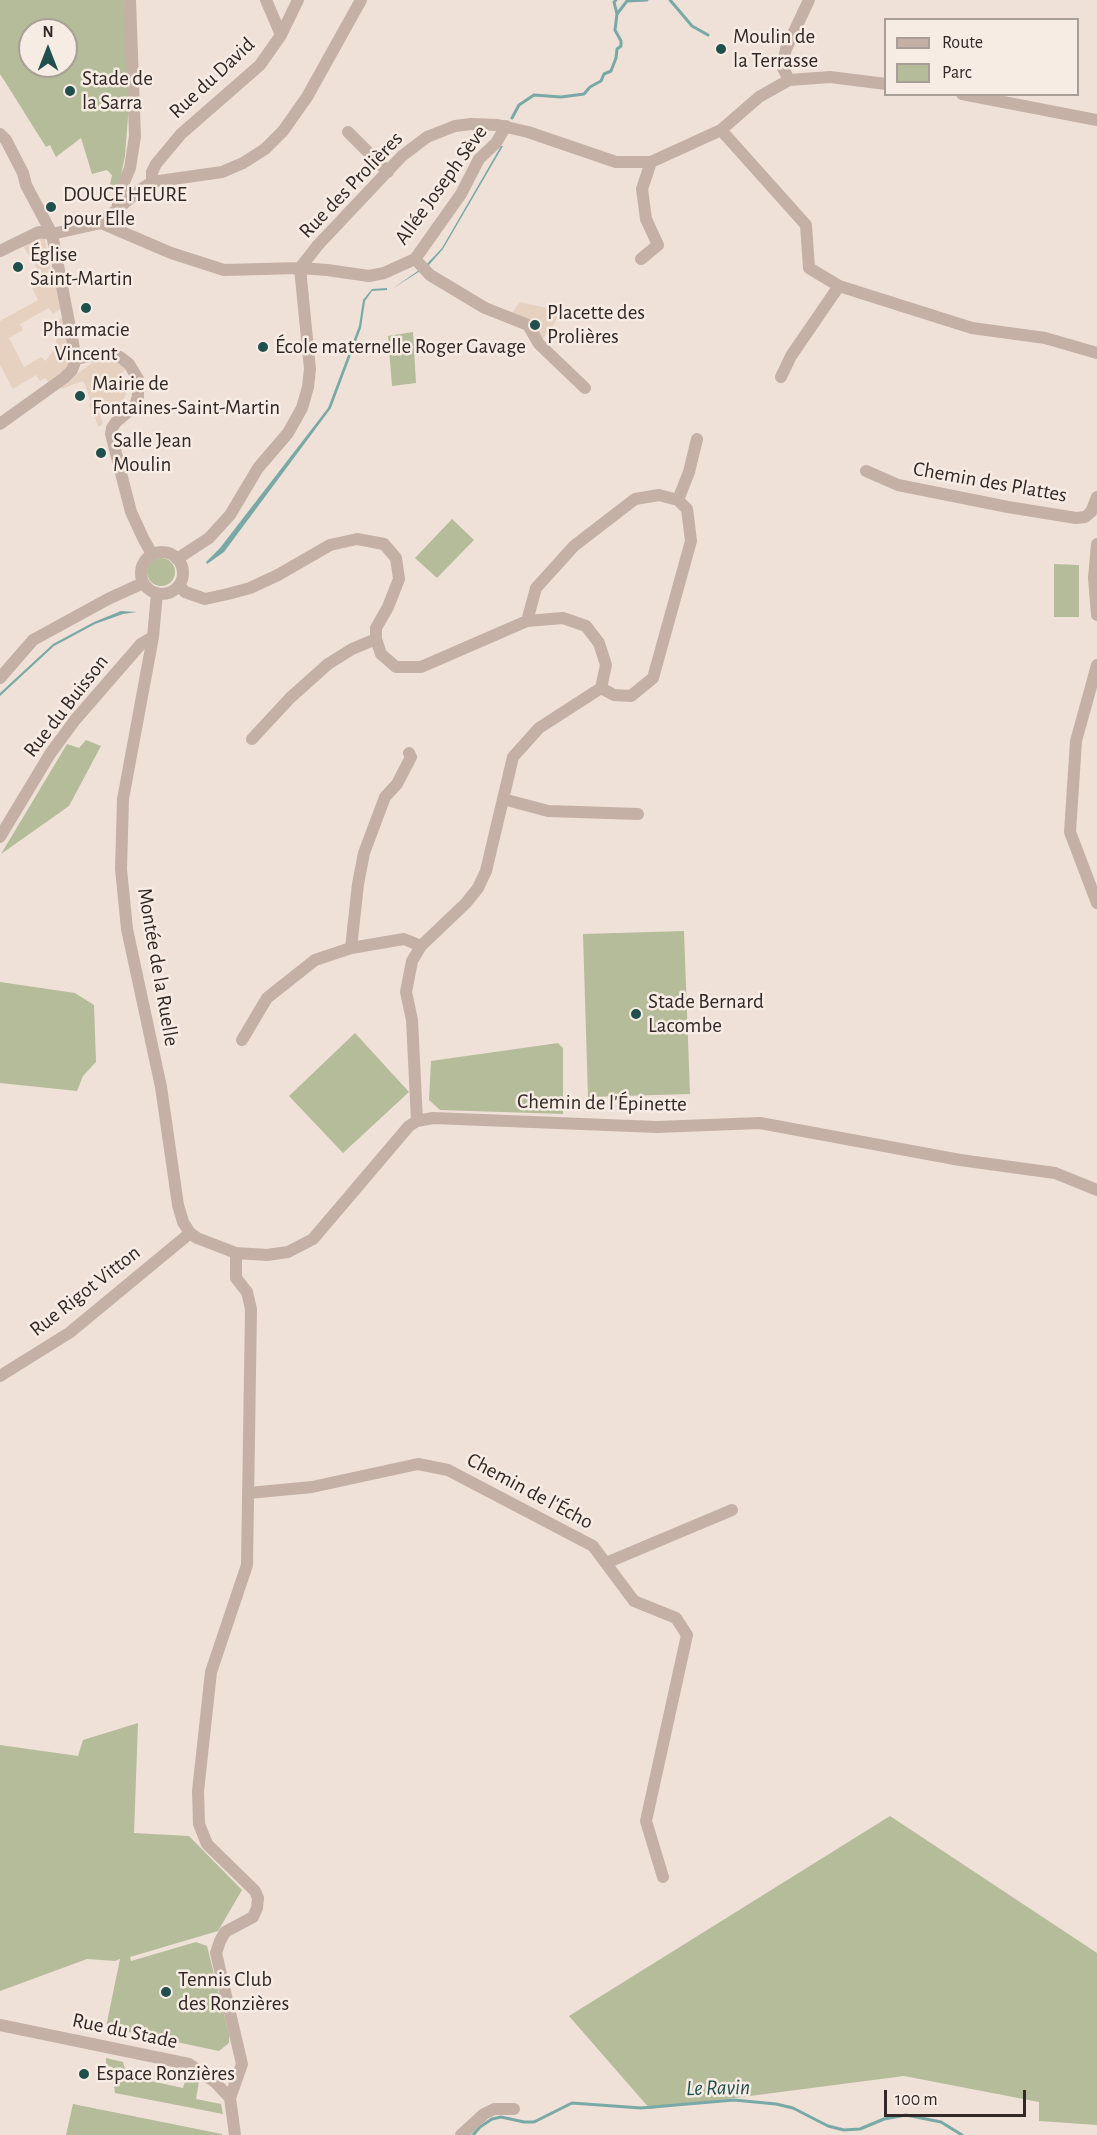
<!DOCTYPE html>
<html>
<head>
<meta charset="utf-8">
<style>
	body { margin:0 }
	#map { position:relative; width:1097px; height:2135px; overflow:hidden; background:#efe1d8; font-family:"Alegreya Sans",sans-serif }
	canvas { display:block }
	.legend { position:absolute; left:884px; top:18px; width:195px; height:78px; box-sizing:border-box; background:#f7ece4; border:2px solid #a89e98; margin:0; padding:8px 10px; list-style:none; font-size:18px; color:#322826 }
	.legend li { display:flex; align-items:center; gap:12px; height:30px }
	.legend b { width:30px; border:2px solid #a89e98 }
	.north { position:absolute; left:18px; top:18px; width:60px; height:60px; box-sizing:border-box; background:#f7ece4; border:2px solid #a89e98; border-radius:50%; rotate:0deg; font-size:16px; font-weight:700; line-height:24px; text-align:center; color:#322826 }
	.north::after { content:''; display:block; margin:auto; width:21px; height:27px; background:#1f504d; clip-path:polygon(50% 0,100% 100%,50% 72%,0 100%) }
	.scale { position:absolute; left:884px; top:2090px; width:142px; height:27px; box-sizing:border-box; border:3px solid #322826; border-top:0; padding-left:8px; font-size:18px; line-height:21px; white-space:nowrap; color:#322826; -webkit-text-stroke:4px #f7ece4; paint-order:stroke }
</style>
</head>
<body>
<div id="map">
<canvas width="1097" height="2135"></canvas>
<ul class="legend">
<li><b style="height:8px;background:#c5b0a5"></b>Route</li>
<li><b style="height:16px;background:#b5bc9a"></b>Parc</li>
</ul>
<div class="north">N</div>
<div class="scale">100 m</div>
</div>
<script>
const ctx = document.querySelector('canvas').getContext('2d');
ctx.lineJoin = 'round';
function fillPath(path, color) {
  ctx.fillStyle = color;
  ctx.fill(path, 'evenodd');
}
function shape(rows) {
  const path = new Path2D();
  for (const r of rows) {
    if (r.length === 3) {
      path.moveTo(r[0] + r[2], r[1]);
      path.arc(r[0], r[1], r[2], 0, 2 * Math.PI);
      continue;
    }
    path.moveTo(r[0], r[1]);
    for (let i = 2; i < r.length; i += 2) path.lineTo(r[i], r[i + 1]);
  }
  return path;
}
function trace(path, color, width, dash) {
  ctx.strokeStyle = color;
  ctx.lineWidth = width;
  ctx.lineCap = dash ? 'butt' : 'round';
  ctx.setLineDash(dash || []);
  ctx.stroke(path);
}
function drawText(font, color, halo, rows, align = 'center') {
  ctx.font = font + ' "Alegreya Sans",sans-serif';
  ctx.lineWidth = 5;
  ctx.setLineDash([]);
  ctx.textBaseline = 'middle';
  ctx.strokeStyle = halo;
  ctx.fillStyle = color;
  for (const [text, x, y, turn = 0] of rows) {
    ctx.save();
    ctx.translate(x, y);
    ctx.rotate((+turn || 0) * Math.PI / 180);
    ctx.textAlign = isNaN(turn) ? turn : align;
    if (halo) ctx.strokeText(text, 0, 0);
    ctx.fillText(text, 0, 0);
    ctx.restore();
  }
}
fillPath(shape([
	[0,0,124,0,127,35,129,104,125,156,117,194,109,189,112,175,107,170,92,174,81,138,56,157,50,145,46,147,2,77,0,74],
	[30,30,66,30,66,66,30,66],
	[413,332,416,383,392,386,388,336],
	[452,519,474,540,437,578,415,558],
	[161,572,14],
	[1054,564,1079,565,1079,617,1054,617],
	[86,740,101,746,69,806,1,854,67,744,79,748],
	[684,931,690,1094,588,1097,583,934],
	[0,982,75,993,94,1005,96,1062,83,1076,77,1091,0,1083],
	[355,1033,409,1092,343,1153,289,1096],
	[558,1043,563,1048,563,1114,440,1110,429,1100,431,1061],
	[138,1723,134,1833,189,1836,242,1890,218,1931,130,1957,131,1961,196,1942,207,1946,229,2034,229,2043,219,2051,106,2027,120,1959,115,1961,87,1959,0,1991,0,1745,78,1756,83,1740],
	[890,1816,1097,1953,1097,2125,1039,2121,1039,2102,904,2076,650,2109,569,2016],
	[106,2058,123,2062,127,2076,183,2088,186,2078,199,2081,196,2099,221,2104,223,2114,115,2093,112,2067,106,2065],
	[73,2104,222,2134,222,2135,66,2135]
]), '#b5bc9a');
fillPath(shape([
	[44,236,51,271,42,276,21,243],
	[56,282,62,308,53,314,49,308,20,324,23,330,9,338,24,367,41,357,46,361,55,347,57,336,54,322,63,317,70,347,70,360,63,372,50,383,45,378,40,381,36,375,13,389,0,365,0,321,38,300,32,288],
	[520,302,560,311,552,328,536,346,525,328,506,321],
	[108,359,118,363,126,369,121,374,126,382,127,391,124,400,116,407,100,413,103,424,98,427,93,410,91,411,89,404,91,403,85,384,82,381,62,389,60,387,93,362]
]), '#e6d1c0');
fillPath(shape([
	[501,146,503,146,443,249,428,266,392,289,425,266,442,248],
	[387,288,387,290,372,291,365,301,361,328,331,408,224,552,207,564,206,562,220,548,328,408,359,326,363,300,372,289],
	[121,611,137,612,123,614,95,624,54,646,0,696,0,693,53,644,94,622]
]), '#79a9a6');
trace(shape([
	[670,0,692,26,708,35],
	[617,14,627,1,647,0],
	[512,118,519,105,534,95,561,97,584,94,590,87,601,81,604,74,611,71,616,58,617,49,621,46,621,41,615,30,617,14,614,2,616,0],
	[473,2135,480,2127,492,2119,501,2117,524,2122,534,2122,572,2103,641,2108,734,2100,776,2104,793,2108,828,2126,844,2130,860,2129,884,2119,906,2115,941,2122,962,2135]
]), '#79a9a6', 3);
trace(shape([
	[266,0,281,35],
	[789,80,782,66,786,49,809,0],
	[962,94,1097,120],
	[721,130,806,225,809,268,839,286,972,328,1045,338,1097,353],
	[348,132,388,172],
	[0,134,6,140,23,173,26,185,52,234,76,359],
	[152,182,152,172,156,164,181,134,260,65,281,35,298,0],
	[117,211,120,192,130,168,135,136,130,0],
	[101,223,171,253,224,270,300,268,327,270,369,276,384,273,415,259,461,194,479,159,496,143,506,126],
	[0,251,39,232,52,234,101,223,140,190,152,182,222,172,243,163,265,149,283,131,307,97,361,0],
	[415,259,430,275,485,308,528,325,539,344,585,388],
	[641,259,658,245,646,219,642,189,651,162],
	[300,268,318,245,402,156,427,137,455,126,471,124,498,125,528,132,616,162,651,162,721,130,759,97,789,80,830,77,886,84],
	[76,359,100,354,112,354,120,357,129,364,138,379,138,396,135,406,116,422,112,428,111,434,131,512,144,540,152,554],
	[781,377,791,356,839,286],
	[0,424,64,378,72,370,76,359],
	[866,471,898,485,1008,507,1076,518,1085,517,1091,512,1097,497],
	[678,500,689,472,697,439],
	[1097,544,1094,578,1097,615],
	[162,573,21],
	[177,559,209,538,230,515,258,468,288,433,302,408,308,387,310,369,300,268],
	[179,585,185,592,205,599,228,594,250,588,278,575,330,545,357,539,384,544,396,558,399,579,388,607,376,628,376,639,381,654,396,667,421,667,527,621,563,618,586,626,599,643,606,665,601,688,539,728,513,757,486,871,478,888,466,903,421,946,412,961,406,992,412,1020,417,1121],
	[157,593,153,637,123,799,121,869,127,929,161,1087,178,1205,183,1222,190,1233,197,1238,236,1253,267,1255,288,1252,313,1239,409,1126,417,1121,433,1118,657,1127,760,1123,960,1160,1055,1173,1097,1190],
	[527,621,536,588,574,546,635,499,659,495,678,500,687,509,691,541,653,678,631,696,614,695,601,688],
	[1097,665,1076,741,1070,832,1097,903],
	[0,678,33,640,108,599,143,583],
	[252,739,290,698,328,664,352,649,376,639],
	[503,799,548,811,638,814],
	[0,837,50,754,75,720,141,644,153,637],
	[351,948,358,884,364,853,385,797,397,784,411,757,409,753],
	[242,1040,267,998,315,960,351,948,404,939,421,946],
	[0,1376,69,1333,190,1233],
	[249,1493,312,1487,418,1464,448,1470,593,1546,634,1601,676,1618,687,1635,646,1821,663,1877],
	[606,1563,732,1510],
	[0,2025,189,2064,215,2082,230,2098,235,2135],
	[230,2098,242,2064,216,1953,220,1941,225,1932,253,1917,257,1908,258,1898,255,1891,207,1844,199,1824,198,1791,211,1672,247,1565,251,1309,247,1292,236,1278,236,1253],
	[461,2135,484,2114,494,2109,514,2109]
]), '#c5b0a5', 12);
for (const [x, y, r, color] of [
	[721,49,6,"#1f504d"],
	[70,91,6,"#1f504d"],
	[51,207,6,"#1f504d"],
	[18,267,6,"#1f504d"],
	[86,308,6,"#1f504d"],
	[535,325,6,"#1f504d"],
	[263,347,6,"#1f504d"],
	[80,396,6,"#1f504d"],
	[101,453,6,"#1f504d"],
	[636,1014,6,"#1f504d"],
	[166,1992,6,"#1f504d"],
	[84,2074,6,"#1f504d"]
]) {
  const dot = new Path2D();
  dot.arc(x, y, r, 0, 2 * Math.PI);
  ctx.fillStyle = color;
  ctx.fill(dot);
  trace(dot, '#f7ece4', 2);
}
drawText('21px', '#322826', '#f7ece4', [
	["Moulin de",733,37],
	["la Terrasse",733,61],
	["Stade de",82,79],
	["la Sarra",82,103],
	["DOUCE HEURE",63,195],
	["pour Elle",63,219],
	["Église",30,255],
	["Saint-Martin",30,279],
	["Placette des",547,313],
	["Prolières",547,337],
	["Pharmacie",86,330,"center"],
	["Vincent",86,354,"center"],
	["École maternelle Roger Gavage",275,347],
	["Mairie de",92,384],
	["Fontaines-Saint-Martin",92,408],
	["Salle Jean",113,441],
	["Moulin",113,465],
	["Stade Bernard",648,1002],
	["Lacombe",648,1026],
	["Tennis Club",178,1980],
	["des Ronzières",178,2004],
	["Espace Ronzières",96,2074]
], 'left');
drawText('21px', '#322826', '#f7ece4', [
	["Rue du David",212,78,-43],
	["Rue des Prolières",351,185,-46],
	["Allée Joseph Sève",441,185,-54],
	["Chemin des Plattes",990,482,10],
	["Rue du Buisson",66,706,-52],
	["Montée de la Ruelle",158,967,80],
	["Chemin de l'Épinette",602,1103,1],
	["Rue Rigot Vitton",85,1291,-38],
	["Chemin de l'Écho",530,1491,28],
	["Rue du Stade",125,2031,12]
]);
drawText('italic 22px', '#1f504d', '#f7ece4', [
	["Le Ravin",718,2088,-1]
]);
</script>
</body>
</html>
